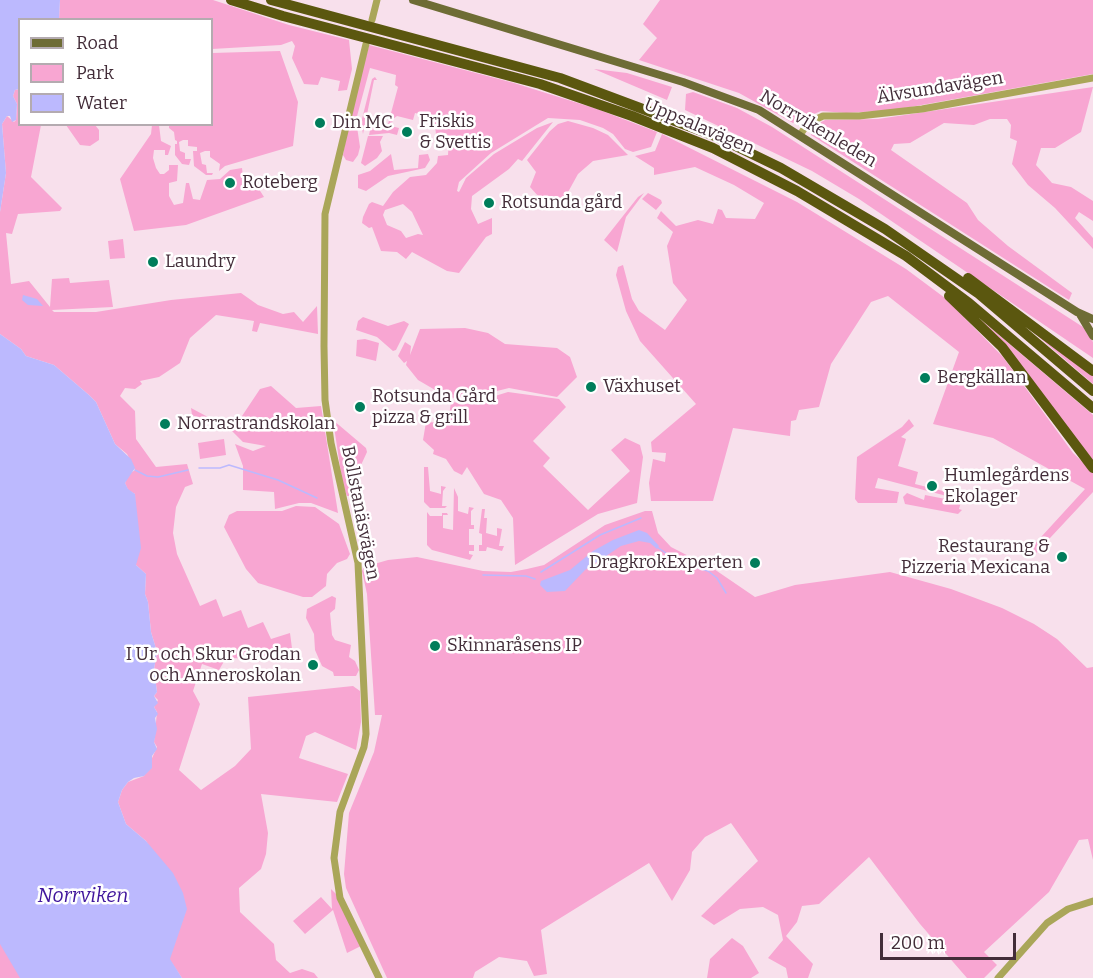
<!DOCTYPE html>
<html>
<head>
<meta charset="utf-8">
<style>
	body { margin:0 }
	#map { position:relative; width:1093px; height:978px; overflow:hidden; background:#f8e0ec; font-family:Bitter,serif }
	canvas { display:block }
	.legend { position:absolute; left:18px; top:18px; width:195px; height:108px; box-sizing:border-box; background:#fff; border:2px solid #b4abb0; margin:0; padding:8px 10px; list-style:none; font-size:18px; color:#432d39 }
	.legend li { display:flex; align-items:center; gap:12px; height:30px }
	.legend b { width:30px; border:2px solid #b4abb0 }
	.scale { position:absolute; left:880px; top:933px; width:136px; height:27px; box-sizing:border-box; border:3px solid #432d39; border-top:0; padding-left:8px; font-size:18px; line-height:21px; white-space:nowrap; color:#432d39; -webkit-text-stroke:4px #fff; paint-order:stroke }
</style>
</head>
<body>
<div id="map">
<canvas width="1093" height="978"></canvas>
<ul class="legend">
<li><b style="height:8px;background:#6e6c35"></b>Road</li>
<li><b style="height:16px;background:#f8a6d2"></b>Park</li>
<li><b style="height:16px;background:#bcb9fe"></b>Water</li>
</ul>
<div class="scale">200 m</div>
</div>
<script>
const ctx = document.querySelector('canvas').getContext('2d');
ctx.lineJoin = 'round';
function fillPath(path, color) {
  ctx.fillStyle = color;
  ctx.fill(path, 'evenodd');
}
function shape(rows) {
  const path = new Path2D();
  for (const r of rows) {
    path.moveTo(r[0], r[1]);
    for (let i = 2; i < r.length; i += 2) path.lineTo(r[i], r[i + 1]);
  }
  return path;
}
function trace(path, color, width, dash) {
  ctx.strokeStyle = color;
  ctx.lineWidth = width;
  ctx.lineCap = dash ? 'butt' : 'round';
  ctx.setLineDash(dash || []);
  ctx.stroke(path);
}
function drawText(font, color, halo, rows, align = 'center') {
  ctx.font = font + ' Bitter,serif';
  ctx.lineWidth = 5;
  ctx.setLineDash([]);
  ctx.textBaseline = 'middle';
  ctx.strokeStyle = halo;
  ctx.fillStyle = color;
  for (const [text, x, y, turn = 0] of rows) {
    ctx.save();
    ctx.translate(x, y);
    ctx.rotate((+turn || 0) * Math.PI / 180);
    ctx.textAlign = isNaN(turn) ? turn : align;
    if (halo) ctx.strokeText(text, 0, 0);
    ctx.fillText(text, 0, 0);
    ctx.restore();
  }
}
fillPath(shape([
	[60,0,213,0,289,25,349,40,352,69,347,90,338,91,340,81,321,77,318,85,304,84,292,58,295,46,292,41,281,45,212,49,212,20,59,20],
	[660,0,1093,0,1093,74,894,110,846,113,821,111,793,123,739,93,639,60,657,38,643,24],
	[369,45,514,83,597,109,657,132,651,147,633,152,625,149,613,134,603,128,580,120,548,118,491,153,459,182,457,191,459,192,466,178,494,154,537,128,553,122,522,161,518,159,509,169,472,196,471,209,478,224,492,218,492,234,486,237,459,273,447,271,412,252,406,259,397,252,381,251,372,227,369,228,362,223,363,217,369,204,372,202,383,206,393,192,410,177,426,175,437,163,438,156,448,155,449,137,446,133,436,134,434,118,415,113,413,120,397,116,393,119,391,126,399,128,397,135,389,133,369,135,371,125,387,128,398,87,395,85,396,75,370,68,356,120,360,147,358,155,353,162,346,160,343,155,348,126],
	[403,204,412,212,423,235,418,234,406,238,401,231,387,225,383,215,385,210],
	[280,51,298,102,293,146,225,166,219,171,220,164,210,157,210,151,205,151,200,153,202,164,206,165,207,173,213,173,212,175,206,175,194,166,193,151,197,151,197,147,188,146,188,140,183,140,179,142,180,151,185,153,185,159,191,159,189,165,182,164,175,155,175,144,177,144,177,141,175,140,174,132,169,128,169,125,212,124,212,53],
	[594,69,627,73,672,87,667,100],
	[375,77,377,80,374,80,363,134,361,123,372,79],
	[1093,87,1081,132,1055,148,1041,148,1036,165,1052,183,1071,187,1093,201,1093,221,1079,212,1075,218,1093,238,1093,249,1055,208,1028,185,1012,164,1017,141,1010,138,1011,125,1007,119,990,119,974,125,944,123,910,143,894,144,891,150,967,203,978,220,1008,246,1072,293,1069,300,811,135,812,127,825,120,878,119],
	[19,89,20,124,41,125,31,177,62,208,60,211,18,214,12,234,6,233,11,284,29,281,50,307,52,279,69,278,70,283,109,280,113,307,52,310,54,312,96,312,171,300,241,293,258,305,283,314,294,312,303,322,317,306,318,334,260,323,257,332,252,331,254,321,216,315,190,338,180,363,159,377,140,381,142,384,135,389,125,388,120,396,135,411,136,439,156,467,187,464,193,484,185,487,176,507,173,533,177,554,200,606,216,599,223,617,241,610,248,628,263,622,271,639,290,633,293,656,273,659,226,658,219,670,202,664,193,691,200,704,179,770,201,790,235,766,251,749,248,697,353,686,360,691,361,722,356,750,315,732,306,736,299,758,348,774,337,802,261,794,268,833,266,854,261,869,239,888,240,912,274,944,276,960,290,973,302,969,314,973,318,978,182,978,169,959,186,910,146,841,126,824,118,802,122,790,128,782,144,776,157,747,154,742,157,712,154,707,158,700,154,696,157,692,154,669,157,652,151,632,148,602,145,594,146,574,136,565,135,494,128,490,125,483,128,475,135,470,127,454,115,444,96,402,89,395,54,365,26,356,21,349,0,334,0,212,6,173,2,124,7,116,14,122,16,120,17,104,13,96,15,90],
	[693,92,737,108,772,127,1083,327,1093,342,1093,358,859,199,812,171,685,110,686,94],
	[568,121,593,128,608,135,628,155,593,161,578,174,562,203,552,208,547,206,530,187,536,172,527,160,550,131,558,124],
	[66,125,95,125,99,130,99,140,90,146,80,145],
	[152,125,159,125,161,141,171,146,168,155,165,155,165,150,154,150,153,158,156,168,160,174,164,174,169,170,169,165,178,165,177,181,169,183,169,196,174,205,183,203,186,183,189,183,193,199,200,200,207,180,220,179,230,170,242,168,244,186,257,186,264,197,186,225,134,231,120,179,151,134],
	[662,134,797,202,906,269,945,298,1003,357,1073,453,1093,472,1093,492,1036,553,1031,548,1085,489,993,438,933,424,959,352,888,296,871,302,831,364,819,407,799,410,796,420,791,421,790,436,733,428,713,501,651,501,649,483,653,459,665,462,666,453,652,452,651,442,696,404,640,341,626,311,616,275,618,267,623,265,632,299,639,311,665,330,687,300,673,283,667,246,673,232,657,218,661,211,676,226,698,220,713,224,718,209,722,210,726,218,755,219,764,203,734,185,695,167,654,175,654,168,635,156,655,151],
	[368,136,383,136,380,142,382,151,377,158,365,166,361,163],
	[391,154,394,170,418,168,419,155,428,154,430,160,425,168,388,176,366,191,358,188,358,175,370,171],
	[644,193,626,217,617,252,604,240,638,197],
	[648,193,661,200,662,203,656,210,642,199],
	[123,239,125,258,110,259,108,241],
	[996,300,1093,375,1093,384],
	[363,317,388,326,404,321,409,324,396,350,393,351,377,337,356,330,358,321],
	[980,319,1093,415,1093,463],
	[465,328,488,333,505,344,557,348,570,357,577,377,557,397,509,388,465,399,447,397,418,380,406,365,407,361,404,363,398,356,405,342,411,346,410,355,420,329],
	[365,339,379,343,376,361,356,356,357,340],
	[271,386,296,408,321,406,338,513,311,503,299,503,275,509,274,492,243,490,243,466,235,444,253,451,266,446,243,442,232,431,260,389],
	[508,392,559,399,566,407,533,441,550,458,543,466,588,510,630,471,611,450,625,438,640,445,643,457,637,503,598,514,515,565,513,518,501,500,484,494,467,467,462,475,454,471,446,459,433,454,434,450,423,440,426,422,448,423,451,402,469,404],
	[191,408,221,424,224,422,226,425,221,428,192,415],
	[909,419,914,426,901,437,906,439,898,466,918,472,915,484,963,496,962,500,878,478,875,488,899,492,897,503,858,503,855,499,857,457,902,427],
	[333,420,366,448,367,452,356,476,357,493,353,496,347,496,343,486],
	[224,439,226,455,200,459,198,443],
	[424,467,428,467,430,491,441,494,441,486,446,487,443,491,442,506,447,506,445,508,430,508,424,502],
	[454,488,458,497,458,511,468,514,469,507,474,508,471,511,471,525,474,525,474,529,469,529,469,545,474,545,474,551,469,551,469,554,473,555,470,560,432,550,427,545,427,512,430,516,442,516,442,513,447,513,448,515,443,515,443,528,453,530],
	[907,493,924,500,925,495,961,502,959,509,962,510,958,514,905,504,903,497],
	[296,506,315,507,339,524,350,554,347,559,337,563,327,574,326,586,312,597,303,597,258,583,246,569,224,527,229,515,237,511,282,511],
	[482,509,485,509,484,518,487,518,486,533,497,536,497,528,502,529,499,546,504,546,502,551,487,547,486,551,479,551,479,545,482,545,482,534,479,533],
	[645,511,652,511,658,533,671,547,714,569,755,597,795,585,890,572,951,589,1002,608,1034,624,1057,639,1087,668,1093,667,1093,860,1088,839,1079,840,1049,892,984,952,997,965,984,978,967,978,920,924,869,857,819,904,802,906,797,922,786,936,813,964,808,978,788,978,786,968,768,958,783,940,778,915,763,907,740,909,714,925,701,916,758,861,731,823,705,837,692,852,690,870,672,901,649,863,541,930,547,974,534,976,527,961,499,957,475,972,473,978,387,978,346,888,344,874,349,813,374,752,382,715,375,715,367,594,362,571,364,567,388,560,417,557,483,571,511,572,527,569,544,565,605,525],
	[332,596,336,598,335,609,330,613,332,635,335,640,351,645,349,657,355,661,359,670,356,676,334,676,333,672,322,666,315,650,314,634,306,618,307,609],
	[331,889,339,897,361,946,347,953,333,910,305,934,293,921,321,897,332,909],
	[0,896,42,978,0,978],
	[732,938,743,946,759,973,751,978,707,978,710,959]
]), '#f8a6d2');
fillPath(shape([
	[0,0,60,0,59,19,20,20,19,89,15,90,13,96,17,104,16,120,12,122,10,116,7,116,2,124,6,173,0,212],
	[23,295,37,299,43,306,28,305,22,300],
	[0,334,21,349,26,356,54,365,89,395,96,402,115,444,131,459,135,468,125,483,128,489,135,494,141,548,136,565,146,574,145,594,148,602,151,632,157,652,154,669,157,692,154,696,158,703,154,707,158,714,155,718,157,729,154,742,157,749,152,756,152,768,144,776,134,778,128,782,122,790,118,802,126,824,146,841,173,873,183,893,187,909,170,959,182,978,20,978,0,944],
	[639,530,647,533,659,546,657,549,650,543,639,541,621,546,585,570,565,591,547,592,540,585,541,581,570,570,593,551,613,540]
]), '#bcb9fe');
trace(shape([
	[199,468,220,468,229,465,278,480,317,498],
	[135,470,147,476,158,477,188,470],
	[657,547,673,558],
	[679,562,708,571,717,578,726,593],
	[541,572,600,535,641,518],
	[483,575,526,576,535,579]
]), '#bcb9fe', 1.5);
trace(shape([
	[372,20,377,0],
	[366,44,325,214,324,346,325,400,331,443,358,563,366,734,364,747,340,812,334,858,340,898,379,978],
	[800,135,808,123,823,116,859,116,922,109,1093,78],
	[998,978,1047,923,1068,909,1093,901]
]), '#aaa659', 7);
trace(shape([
	[413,0,683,82,759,110,1077,312,1093,319],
	[1081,316,1093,336]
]), '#6e6c35', 8);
trace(shape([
	[231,0,283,16,540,84,632,116,713,148,797,191,906,256,969,303,1093,408],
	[271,0,560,78,715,136,781,168,885,229,979,294,1093,391],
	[968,278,1093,371],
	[949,296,1002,347,1093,468]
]), '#5b570f', 10);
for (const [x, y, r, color] of [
	[320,123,6,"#007d5b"],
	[407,132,6,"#007d5b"],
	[230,183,6,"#007d5b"],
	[489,203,6,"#007d5b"],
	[153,262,6,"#007d5b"],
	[925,378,6,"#007d5b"],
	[591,387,6,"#007d5b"],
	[360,407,6,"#007d5b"],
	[165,424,6,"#007d5b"],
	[932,486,6,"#007d5b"],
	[1062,557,6,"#007d5b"],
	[755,563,6,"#007d5b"],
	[435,646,6,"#007d5b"],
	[313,665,6,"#007d5b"]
]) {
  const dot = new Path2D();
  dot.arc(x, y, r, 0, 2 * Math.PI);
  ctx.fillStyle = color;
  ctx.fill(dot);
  trace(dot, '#fff', 2);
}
drawText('18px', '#432d39', '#fff', [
	["Älvsundavägen",940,88,-9],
	["Uppsalavägen",699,127,23],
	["Norrvikenleden",818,129,31],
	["Bollstanäsvägen",360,513,79]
]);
drawText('18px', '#432d39', '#fff', [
	["Friskis",419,122],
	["& Svettis",419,143],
	["Din MC",332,123],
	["Roteberg",242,183],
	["Rotsunda gård",501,203],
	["Laundry",165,262],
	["Bergkällan",937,378],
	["Växhuset",603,387],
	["Rotsunda Gård",372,397],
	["pizza & grill",372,418],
	["Norrastrandskolan",177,424],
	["Humlegårdens",944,476],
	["Ekolager",944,497],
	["Restaurang &",1050,547,"right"],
	["Pizzeria Mexicana",1050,568,"right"],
	["DragkrokExperten",743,563,"right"],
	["Skinnaråsens IP",447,646],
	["I Ur och Skur Grodan",301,655,"right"],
	["och Anneroskolan",301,676,"right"]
], 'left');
drawText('italic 20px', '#40169c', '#fff', [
	["Norrviken",83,896]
]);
</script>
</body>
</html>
